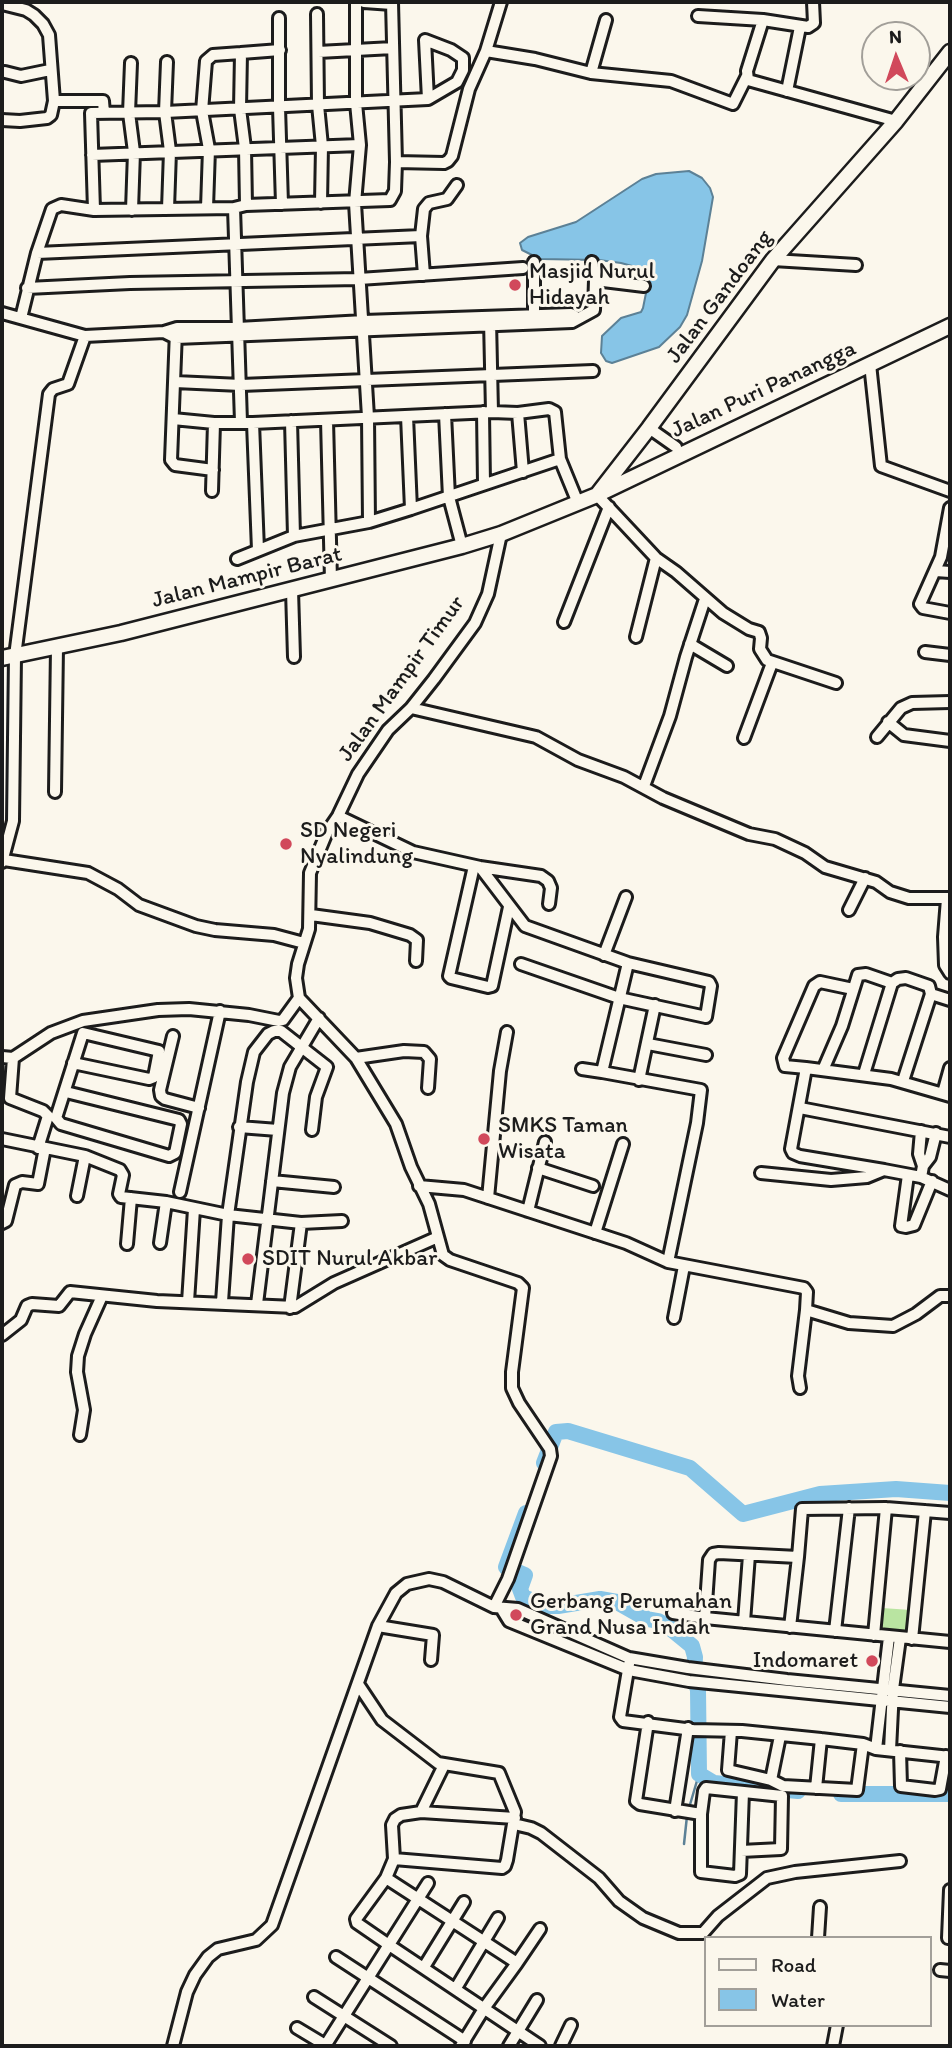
<!DOCTYPE html>
<html>
<head>
<meta charset="utf-8">
<style>
	body { margin:0 }
	#map { position:relative; width:952px; height:2048px; overflow:hidden; background:#fbf7ec; font-family:Itim,sans-serif }
	canvas { display:block }
	.frame { position:absolute; inset:0; border:4px solid #1c1c1c; pointer-events:none }
	.legend { position:absolute; left:704px; top:1936px; width:228px; height:91px; box-sizing:border-box; background:#fbf7ec; border:2px solid #a29f99; margin:0; padding:9px 12px; list-style:none; font-size:21px; color:#1c1c1c }
	.legend li { display:flex; align-items:center; gap:14px; height:35px }
	.legend b { width:35px; border:2px solid #a29f99 }
	.north { position:absolute; left:861px; top:21px; width:70px; height:70px; box-sizing:border-box; background:#fbf7ec; border:2px solid #a29f99; border-radius:50%; rotate:358deg; font-size:19px; font-weight:700; line-height:28px; text-align:center; color:#1c1c1c }
	.north::after { content:''; display:block; margin:auto; width:24px; height:32px; background:#d1495b; clip-path:polygon(50% 0,100% 100%,50% 72%,0 100%) }
</style>
</head>
<body>
<div id="map">
<canvas width="952" height="2048"></canvas>
<div class="frame"></div>
<ul class="legend">
<li><b style="height:9px;background:#fbf7ec"></b>Road</li>
<li><b style="height:19px;background:#87c5e7"></b>Water</li>
</ul>
<div class="north">N</div>
</div>
<script>
const ctx = document.querySelector('canvas').getContext('2d');
ctx.lineJoin = 'round';
function fillPath(path, color) {
  ctx.fillStyle = color;
  ctx.fill(path, 'evenodd');
}
function shape(rows) {
  const path = new Path2D();
  for (const r of rows) {
    path.moveTo(r[0], r[1]);
    for (let i = 2; i < r.length; i += 2) path.lineTo(r[i], r[i + 1]);
  }
  return path;
}
function trace(path, color, width, dash) {
  ctx.strokeStyle = color;
  ctx.lineWidth = width;
  ctx.lineCap = dash ? 'butt' : 'round';
  ctx.setLineDash(dash || []);
  ctx.stroke(path);
}
function drawText(font, color, halo, rows, align = 'center') {
  ctx.font = font + ' Itim,sans-serif';
  ctx.lineWidth = 6;
  ctx.setLineDash([]);
  ctx.textBaseline = 'middle';
  ctx.strokeStyle = halo;
  ctx.fillStyle = color;
  for (const [text, x, y, turn = 0] of rows) {
    ctx.save();
    ctx.translate(x, y);
    ctx.rotate((+turn || 0) * Math.PI / 180);
    ctx.textAlign = isNaN(turn) ? turn : align;
    if (halo) ctx.strokeText(text, 0, 0);
    ctx.fillText(text, 0, 0);
    ctx.restore();
  }
}
fillPath(shape([
	[882,1608,911,1610,908,1635,880,1631]
]), '#b9e4a1');
const water = shape([
	[689,171,702,178,710,188,713,197,702,261,687,315,680,327,659,347,612,363,606,361,601,353,602,336,621,318,641,312,643,308,646,293,643,269,621,263,599,260,540,259,522,250,520,243,528,237,576,222,642,179,656,174,689,171]
]);
fillPath(water, '#87c5e7');
trace(water, '#5c8196', 2);
trace(shape([
	[689,1808,699,1774],
	[684,1844,687,1816]
]), '#5c8196', 2.5);
trace(shape([
	[544,1463,556,1432,568,1431,690,1468,743,1514,820,1494,896,1489,950,1493],
	[526,1513,506,1567,525,1575,520,1589,523,1597,546,1606,558,1606,600,1599,617,1602,647,1619,658,1621,670,1628,692,1646,695,1657,694,1676,698,1690,699,1774,714,1783,798,1791],
	[841,1794,950,1794]
]), '#87c5e7', 16);
const street = shape([
	[356,2,356,103,360,145,355,203,368,417,369,522],
	[364,2,392,4],
	[501,2,486,51,535,59,591,73,671,81,733,104,747,76],
	[2,4,26,10,34,15,43,24,49,35,54,101,51,115,47,118,20,121,2,120],
	[317,14,318,105,322,146,321,203],
	[698,16,763,20,808,27,814,23,813,2],
	[279,18,279,107,282,204],
	[763,20,747,71,748,80,896,121],
	[318,52,393,48],
	[241,53,280,50],
	[167,62,165,112,170,151,168,209],
	[131,63,129,113,134,152,132,210],
	[5,72,21,76,50,70],
	[591,73,606,20],
	[787,91,800,27],
	[54,101,103,101,104,113],
	[92,155,360,145],
	[396,162,444,163,448,161,452,156,469,89,486,51],
	[207,208,209,149,202,111,206,61,213,55,241,53,240,109,245,148,246,205],
	[234,208,241,422],
	[94,210,234,208,246,205,390,200,395,191,396,162,392,2],
	[37,253,421,236],
	[773,260,856,265],
	[424,275,421,236,424,209,429,203,447,199,457,185],
	[595,280,644,286],
	[27,288,130,283,359,279,523,268],
	[2,313,85,336,164,332,177,328,238,328,364,321,571,314,578,318],
	[21,318,37,253,52,209,61,205,94,210,91,113,165,112,428,99,457,82,463,70,463,58,451,50,425,40,428,99],
	[490,320,492,412,518,413,549,409,555,412,560,459],
	[534,320,534,262],
	[176,331,171,460,175,465,213,470],
	[164,332,176,338,572,322,594,310,595,280,592,262],
	[870,364,881,466,950,491],
	[175,382,241,385,593,371],
	[483,412,484,484],
	[518,413,523,472],
	[445,414,449,497,462,546],
	[407,416,411,509],
	[173,419,214,423,253,423,492,412],
	[327,420,331,580],
	[291,421,294,536],
	[253,423,258,550],
	[649,428,676,447],
	[212,491,214,423],
	[597,495,656,558,676,572,723,613,749,629,759,632,761,638,760,649,767,660,836,683],
	[950,508,941,557,920,604,923,608,950,613],
	[237,559,294,536,369,522,411,509,560,459,578,503],
	[936,571,950,572],
	[292,590,294,657],
	[564,622,609,507],
	[636,637,656,558],
	[690,644,727,666],
	[925,652,950,655],
	[411,708,536,737,578,760,624,777,663,798,749,834,775,839,805,853,825,867,876,882,890,892,909,898,950,898],
	[888,722,904,735,950,741],
	[877,737,901,708,912,703,950,702],
	[744,738,772,663],
	[644,786,670,716,686,657,705,599],
	[55,792,57,647],
	[338,816,413,852,480,867,541,876,548,881,551,888,549,904],
	[4,860,88,873,118,889,139,905,196,926,215,930,274,935,304,943],
	[2,862,13,821,15,656,49,394,53,389,68,384,85,336],
	[474,866,449,976,451,978,488,987,492,986,509,907],
	[480,867,525,926,628,963,709,982,711,986,706,1017,619,998,521,964],
	[947,899,944,937,945,965,950,973],
	[849,910,865,878],
	[311,915,370,923,410,935,417,940,416,961],
	[604,955,626,897],
	[628,963,602,1072,701,1090,697,1123,668,1262],
	[853,989,820,982,814,986,783,1058,785,1066,806,1068,791,1149,793,1153,800,1156,884,1170],
	[173,1036,160,1090,161,1096,165,1099,199,1108],
	[648,1044,706,1055],
	[2,1057,13,1058,51,1033,83,1021,158,1010,189,1009,249,1015,279,1021,283,1020,299,998],
	[13,1058,10,1098,43,1111,48,1116,38,1148],
	[356,1058,404,1051,424,1052,430,1059,428,1088],
	[806,1068,891,1079,950,1096],
	[582,1069,602,1072],
	[823,1070,842,1026,858,975,866,974,892,983],
	[864,1074,892,983,898,979,906,978,929,986,931,994],
	[639,1080,655,1005],
	[903,1081,931,994,950,1000],
	[66,1092,179,1120,181,1124,175,1153,169,1156,61,1124,56,1118,83,1033,159,1051,154,1077,149,1079,73,1063],
	[943,1093,950,1068],
	[800,1108,950,1137],
	[239,1127,278,1130],
	[921,1131,919,1154,923,1166],
	[936,1133,930,1157,923,1166,921,1177,950,1190],
	[2,1139,85,1156,120,1170,123,1175,119,1194,121,1197,166,1202,228,1215,301,1223,342,1221],
	[538,1168,593,1186],
	[761,1173,831,1180,867,1177,884,1170,921,1177],
	[908,1175,901,1226,906,1227,914,1225,932,1181],
	[272,1181,334,1187],
	[419,1186,464,1190,626,1243,668,1262,804,1288,807,1292,806,1310,798,1376,800,1388],
	[180,1192,220,1011],
	[77,1196,85,1156],
	[488,1198,500,1071,507,1032],
	[528,1211,545,1142],
	[2,1223,6,1221,15,1185,22,1182,38,1184,45,1148],
	[595,1233,623,1144],
	[160,1243,166,1202],
	[127,1244,131,1198],
	[188,1302,194,1209],
	[222,1302,228,1215,247,1082,254,1052,268,1034,274,1031,281,1031,327,1067,316,1097,312,1130],
	[257,1304,283,1093,290,1067,319,1018],
	[290,1308,301,1223],
	[806,1310,849,1323,893,1326,916,1314,940,1296,950,1296],
	[674,1318,684,1266],
	[2,1335,21,1320,27,1306,32,1304,59,1306,70,1292,157,1301,295,1307,334,1283,438,1237],
	[80,1435,84,1410,77,1372,78,1356,85,1334,102,1296],
	[494,1607,518,1609,629,1658,688,1668,787,1680,950,1696],
	[501,1608,509,1621,629,1670,689,1681,950,1707],
	[673,1613,705,1618,950,1642],
	[705,1618,709,1560,713,1554,719,1553,798,1557,802,1509,886,1508,950,1513],
	[744,1622,749,1555],
	[378,1626,433,1635,431,1660],
	[790,1627,798,1557],
	[835,1631,849,1508],
	[874,1635,886,1508],
	[912,1639,925,1511],
	[629,1664,620,1717,623,1721,693,1730,742,1731,821,1739,863,1744,876,1749,950,1757],
	[358,1684,382,1720,438,1763,499,1773,515,1812,507,1860,505,1866,502,1868,394,1859],
	[648,1722,636,1801,640,1804,701,1814,701,1872,735,1876,740,1874,743,1792],
	[731,1731,728,1770,771,1780,783,1786,857,1790,863,1744],
	[876,1749,889,1637],
	[890,1750,893,1689,900,1638],
	[900,1751,901,1786,935,1790,940,1789,946,1756],
	[444,1765,421,1812,401,1815,395,1819,392,1825,394,1859,386,1878,356,1919,357,1923,389,1945,540,2046],
	[771,1780,780,1736],
	[816,1788,821,1739],
	[675,1811,688,1728],
	[421,1812,515,1818],
	[701,1814,704,1791,706,1788,782,1796,781,1849,741,1851],
	[514,1824,531,1828,541,1833,599,1878,619,1901,643,1918,679,1933,703,1933,718,1916,767,1878,795,1872,900,1861],
	[386,1878,517,1963,485,2007,461,2046],
	[818,1938,820,1907],
	[948,1938,950,1890],
	[336,1957,465,2041],
	[517,1963,540,1929],
	[424,1967,464,1902],
	[940,1970,950,1971],
	[456,1988,498,1918],
	[314,1997,391,2046],
	[297,2028,327,2046],
	[173,2046,187,1992,195,1975,208,1957,218,1949,256,1940,272,1925,378,1626,396,1593,407,1584,429,1579,443,1582,494,1607,508,1579,551,1456,550,1449,519,1403,512,1388,512,1372,523,1288,518,1283,450,1260,443,1255,429,1204,411,1167,396,1124,356,1058,299,998,296,978,298,964,309,929,310,873,327,832,338,816,358,774,388,730,411,708,434,679,475,623,488,594,501,534],
	[325,2046,428,1883],
	[509,2046,537,2000],
	[561,2046,571,2025],
	[833,2046,837,2025]
]);
const secondary = shape([
	[601,493,950,326],
	[2,658,121,633,462,546,501,534,597,495,649,428,773,260,896,121,950,52]
]);
trace(street, '#1c1c1c', 16);
trace(secondary, '#1c1c1c', 19);
trace(street, '#fbf7ec', 10);
trace(secondary, '#fbf7ec', 14);
for (const [x, y, r, color] of [
	[515,285,7,"#d1495b"],
	[286,844,7,"#d1495b"],
	[484,1139,7,"#d1495b"],
	[248,1259,7,"#d1495b"],
	[516,1615,7,"#d1495b"],
	[872,1661,7,"#d1495b"]
]) {
  const dot = new Path2D();
  dot.arc(x, y, r, 0, 2 * Math.PI);
  ctx.fillStyle = color;
  ctx.fill(dot);
  trace(dot, '#fbf7ec', 2.5);
}
drawText('23px', '#1c1c1c', '#fbf7ec', [
	["Masjid Nurul",529,272],
	["Hidayah",529,298],
	["SD Negeri",300,831],
	["Nyalindung",300,857],
	["SMKS Taman",498,1126],
	["Wisata",498,1152],
	["SDIT Nurul Akbar",262,1259],
	["Gerbang Perumahan",530,1602],
	["Grand Nusa Indah",530,1628],
	["Indomaret",858,1661,"right"]
], 'left');
drawText('23px', '#1c1c1c', '#fbf7ec', [
	["Jalan Gandoang",720,297,-53],
	["Jalan Puri Panangga",764,390,-25],
	["Jalan Mampir Barat",247,578,-14],
	["Jalan Mampir Timur",402,679,-54]
]);
</script>
</body>
</html>
